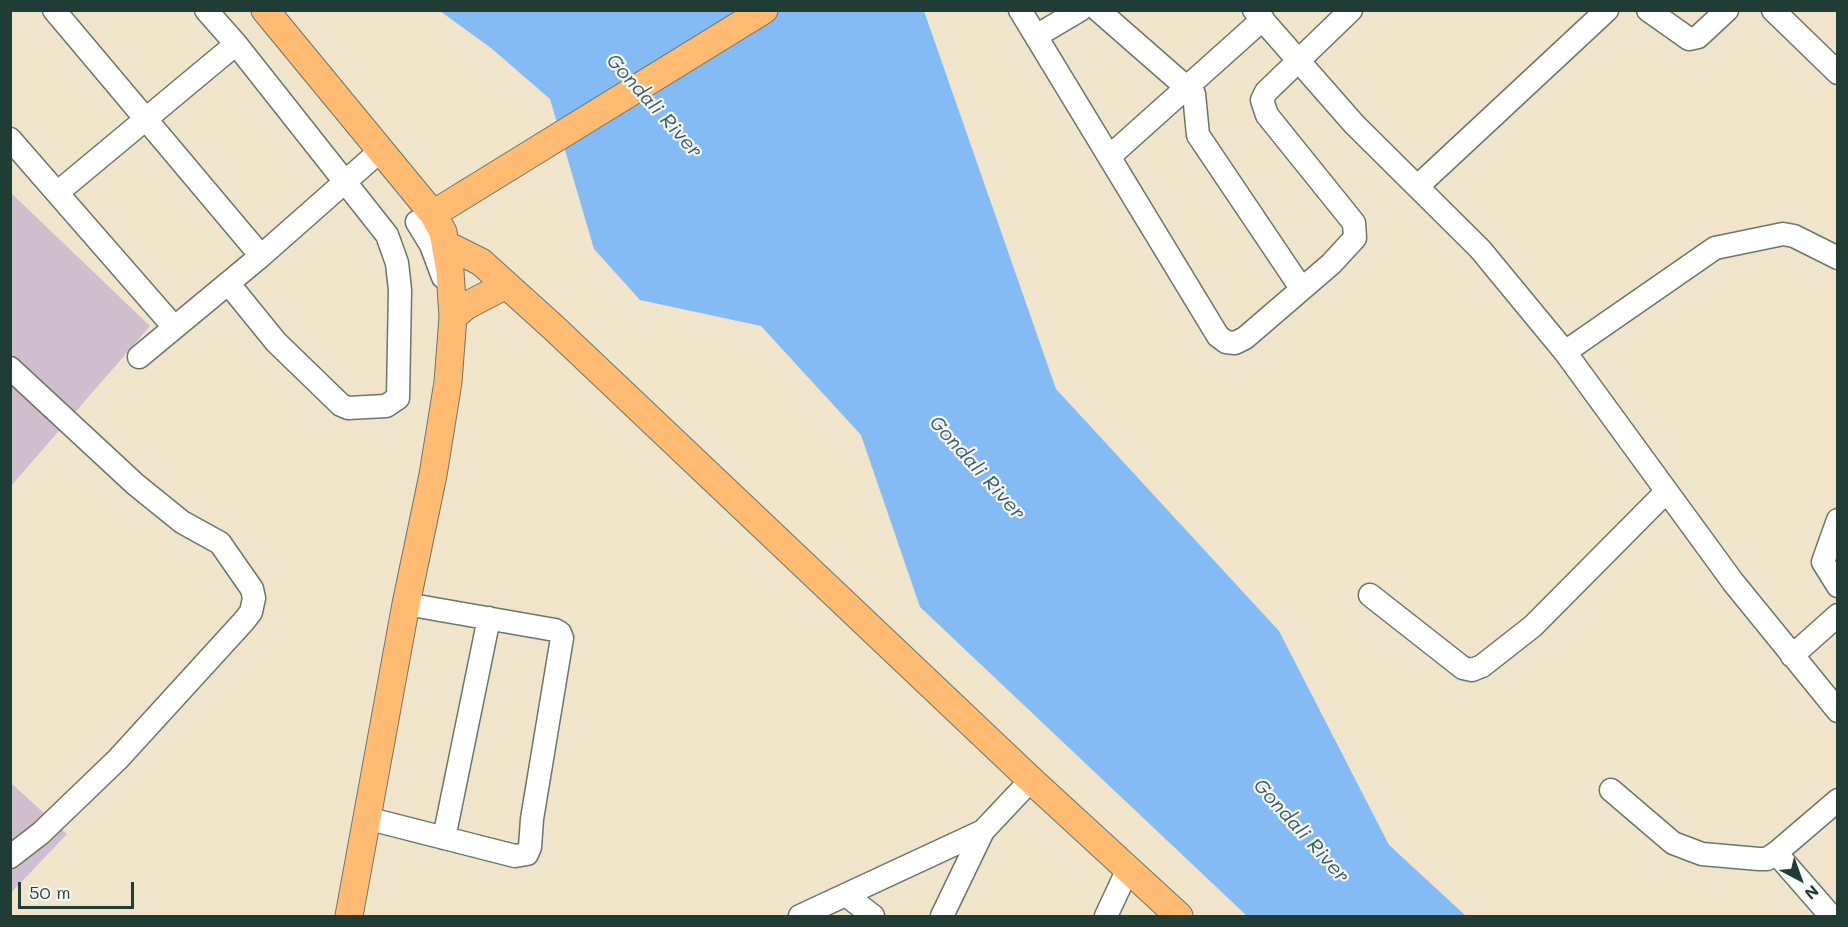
<!DOCTYPE html>
<html>
<head>
<meta charset="utf-8">
<style>
	body { margin:0 }
	#map { position:relative; width:1848px; height:927px; overflow:hidden; background:#f0e4cb; font-family:Mali,sans-serif }
	canvas { display:block }
	.frame { position:absolute; inset:0; border:12px solid #1f3d34; pointer-events:none }
	.north { position:absolute; left:1770px; top:849px; width:60px; height:60px; -webkit-text-stroke:4px #f6f6f2; paint-order:stroke; rotate:139deg; font-size:16px; font-weight:700; line-height:24px; text-align:center; color:#1f3d34 }
	.north::after { content:''; display:block; margin:auto; width:21px; height:27px; background:#1f3d34; clip-path:polygon(50% 0,100% 100%,50% 72%,0 100%) }
	.scale { position:absolute; left:18px; top:882px; width:116px; height:27px; box-sizing:border-box; border:3px solid #1f3d34; border-top:0; padding-left:8px; font-size:18px; line-height:21px; white-space:nowrap; color:#1f3d34; -webkit-text-stroke:4px #f6f6f2; paint-order:stroke }
</style>
</head>
<body>
<div id="map">
<canvas width="1848" height="927"></canvas>
<div class="frame"></div>
<div class="north">N</div>
<div class="scale">50 m</div>
</div>
<script>
const ctx = document.querySelector('canvas').getContext('2d');
ctx.lineJoin = 'round';
function fillPath(path, color) {
  ctx.fillStyle = color;
  ctx.fill(path, 'evenodd');
}
function shape(rows) {
  const path = new Path2D();
  for (const r of rows) {
    path.moveTo(r[0], r[1]);
    for (let i = 2; i < r.length; i += 2) path.lineTo(r[i], r[i + 1]);
  }
  return path;
}
function trace(path, color, width, dash) {
  ctx.strokeStyle = color;
  ctx.lineWidth = width;
  ctx.lineCap = dash ? 'butt' : 'round';
  ctx.setLineDash(dash || []);
  ctx.stroke(path);
}
function drawText(font, color, halo, rows, align = 'center') {
  ctx.font = font + ' Mali,sans-serif';
  ctx.lineWidth = 4.5;
  ctx.setLineDash([]);
  ctx.textBaseline = 'middle';
  ctx.strokeStyle = halo;
  ctx.fillStyle = color;
  for (const [text, x, y, turn = 0] of rows) {
    ctx.save();
    ctx.translate(x, y);
    ctx.rotate((+turn || 0) * Math.PI / 180);
    ctx.textAlign = isNaN(turn) ? turn : align;
    if (halo) ctx.strokeText(text, 0, 0);
    ctx.fillText(text, 0, 0);
    ctx.restore();
  }
}
fillPath(shape([
	[11,193,150,326,11,486],
	[11,783,67,834,11,893]
]), '#d0bdcd');
fillPath(shape([
	[440,11,924,11,1056,389,1279,631,1389,845,1466,916,1247,916,920,607,861,435,761,326,640,300,594,249,550,99,491,48]
]), '#84bbf4');
const minor = shape([
	[54,10,261,256],
	[206,10,236,44,387,235,397,263,400,290,398,398,386,406,348,408,341,405,276,342,228,283],
	[1020,10,1218,336,1226,342,1235,343,1245,338,1331,264,1355,238,1354,223,1267,115,1262,100,1266,92,1351,10],
	[1098,10,1194,94,1198,135,1301,288],
	[1254,10,1354,124,1480,249,1565,352,1733,582,1838,711],
	[1648,10,1689,39,1698,37,1727,10],
	[1773,10,1838,73],
	[1036,36,1080,10],
	[10,139,174,327],
	[1110,156,1263,19],
	[1418,186,1607,10],
	[57,193,236,44],
	[417,222,431,245,443,277],
	[1565,352,1715,248,1783,234,1794,236,1838,258],
	[139,357,261,256,380,151],
	[10,368,135,484,182,522,220,543,252,589,254,598,251,612,244,621,118,759,41,833,10,857],
	[1838,520,1823,562,1838,586],
	[1370,595,1463,668,1472,670,1482,666,1533,626,1666,492],
	[1792,656,1838,615],
	[1611,790,1673,843,1702,854,1759,859,1767,859,1776,853,1838,800],
	[366,818,515,856,527,854,530,847,532,819,562,638,560,633,555,630,406,604],
	[444,838,489,618],
	[1776,853,1831,916],
	[846,895,873,916],
	[800,916,983,831,1031,780],
	[942,916,983,831],
	[1106,916,1128,869]
]);
const major = shape([
	[265,10,433,214],
	[447,245,481,262,553,327,1031,780,1179,916],
	[453,317,466,306,506,285],
	[349,916,406,604,433,475,448,382,453,317,450,271,443,232,433,214,764,10]
]);
trace(minor, '#687769', 25);
trace(major, '#687769', 29);
trace(minor, '#fff', 22);
trace(major, '#ffbb71', 27);
drawText('italic 20px', '#385c64', '#f6f6f2', [
	["Gondali River",654,106,48],
	["Gondali River",977,468,48],
	["Gondali River",1301,831,48]
]);
</script>
</body>
</html>
